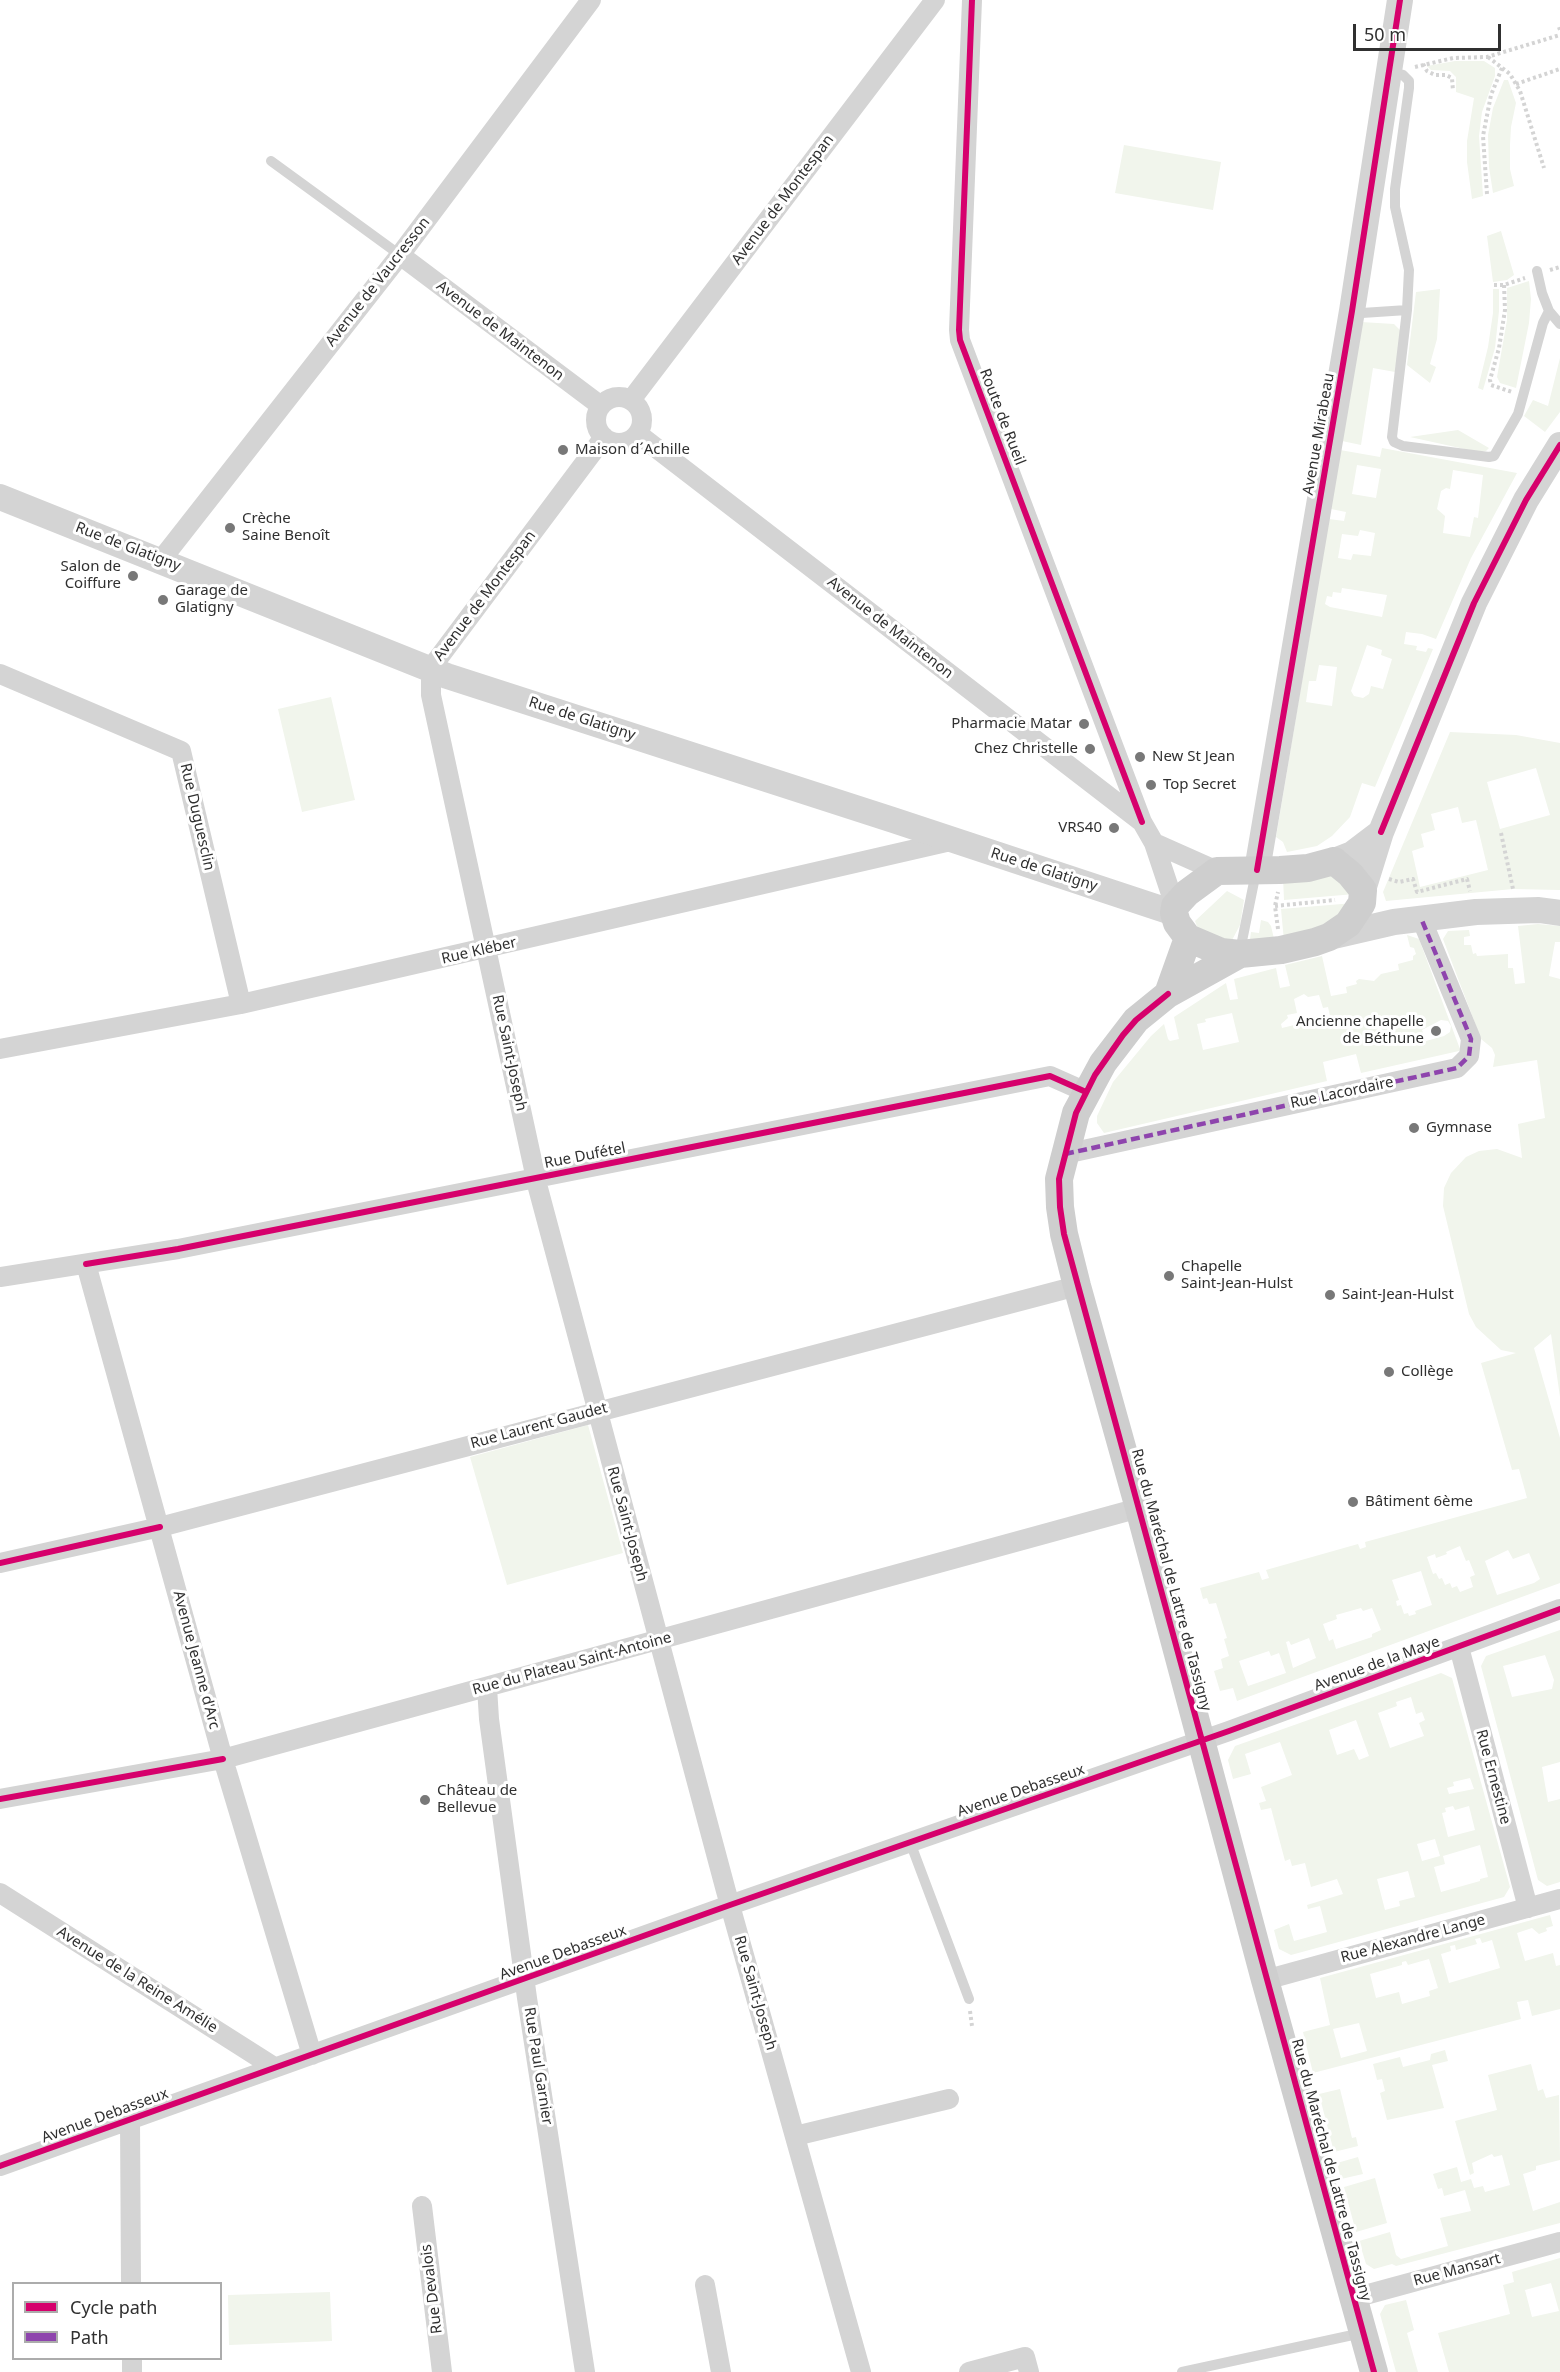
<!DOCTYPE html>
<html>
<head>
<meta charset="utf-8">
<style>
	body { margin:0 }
	#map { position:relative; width:1560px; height:2372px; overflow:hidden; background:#fff; font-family:"Noto Sans",sans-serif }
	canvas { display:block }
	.legend { position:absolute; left:12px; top:2282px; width:210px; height:78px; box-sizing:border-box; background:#fff; border:2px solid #acacac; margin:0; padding:8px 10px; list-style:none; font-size:18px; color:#303030 }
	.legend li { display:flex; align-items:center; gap:12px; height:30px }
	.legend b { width:30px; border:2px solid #acacac }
	.scale { position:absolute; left:1353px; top:24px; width:148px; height:27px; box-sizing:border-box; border:3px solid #303030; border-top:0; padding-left:8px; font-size:18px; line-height:21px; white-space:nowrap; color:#303030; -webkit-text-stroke:4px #fff; paint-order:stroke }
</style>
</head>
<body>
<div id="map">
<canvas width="1560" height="2372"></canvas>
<ul class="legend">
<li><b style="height:8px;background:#d6006c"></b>Cycle path</li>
<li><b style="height:8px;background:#8e44ad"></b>Path</li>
</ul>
<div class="scale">50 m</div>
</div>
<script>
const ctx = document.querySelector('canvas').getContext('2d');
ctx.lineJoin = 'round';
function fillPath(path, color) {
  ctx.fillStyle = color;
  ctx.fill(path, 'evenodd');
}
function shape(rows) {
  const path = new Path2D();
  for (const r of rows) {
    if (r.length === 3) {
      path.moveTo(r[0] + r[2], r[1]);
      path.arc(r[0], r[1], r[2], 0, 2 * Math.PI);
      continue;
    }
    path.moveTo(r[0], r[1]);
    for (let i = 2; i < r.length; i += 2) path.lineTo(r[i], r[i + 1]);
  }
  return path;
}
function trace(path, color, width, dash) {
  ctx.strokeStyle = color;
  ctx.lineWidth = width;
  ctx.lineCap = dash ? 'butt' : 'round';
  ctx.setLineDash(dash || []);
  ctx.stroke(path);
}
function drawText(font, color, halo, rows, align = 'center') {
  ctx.font = font + ' "Noto Sans",sans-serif';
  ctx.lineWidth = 6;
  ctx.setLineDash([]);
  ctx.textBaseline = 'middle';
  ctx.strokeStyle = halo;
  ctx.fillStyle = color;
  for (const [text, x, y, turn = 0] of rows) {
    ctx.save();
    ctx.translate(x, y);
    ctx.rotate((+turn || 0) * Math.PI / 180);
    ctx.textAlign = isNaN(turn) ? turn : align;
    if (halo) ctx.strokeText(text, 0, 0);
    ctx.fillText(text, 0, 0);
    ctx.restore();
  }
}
fillPath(shape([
	[1455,61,1484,61,1495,68,1495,76,1482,112,1479,136,1483,196,1472,199,1467,162,1467,141,1474,98,1456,92,1456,77,1450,71,1431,70,1427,66],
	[1504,80,1508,80,1516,103,1511,127,1510,145,1510,169,1514,186,1493,193,1489,167,1488,135,1493,108],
	[1124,145,1221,162,1213,210,1115,193],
	[1501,231,1514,275,1507,280,1493,282,1487,236],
	[1529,281,1531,299,1529,323,1516,388,1500,383,1497,377,1507,320,1507,288],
	[1440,289,1437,339,1430,364,1436,367,1430,383,1407,365,1416,292],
	[1493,289,1499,289,1499,311,1495,348,1483,390,1478,388,1488,347,1493,313],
	[1361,322,1394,324,1401,331,1395,372,1373,368,1361,445,1342,441],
	[1560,358,1560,412,1545,432,1524,416,1533,400,1548,406],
	[1458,430,1489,448,1486,451,1478,452,1410,437],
	[1382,448,1517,473,1471,558,1436,639,1422,634,1406,632,1404,644,1417,646,1416,650,1426,652,1428,648,1433,649,1375,787,1362,783,1350,817,1332,836,1317,846,1287,852,1283,842,1276,837,1329,519,1344,521,1346,512,1331,509,1340,450,1380,457],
	[1357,465,1381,469,1376,498,1352,494],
	[1453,470,1483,475,1478,518,1474,517,1470,537,1443,533,1445,516,1437,509,1441,491,1446,488,1450,489],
	[1360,530,1375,533,1371,556,1353,554,1351,560,1338,558,1342,534,1358,536],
	[1342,588,1387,595,1382,617,1330,607,1325,604,1327,596,1332,597,1333,592,1341,593],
	[1367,645,1382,650,1381,655,1392,659,1383,689,1371,686,1369,694,1363,698,1354,696,1351,691],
	[1319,665,1337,667,1332,706,1306,702,1309,681,1316,681],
	[331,697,355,800,302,812,278,709],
	[1450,732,1516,735,1560,743,1560,890,1513,889,1386,901,1383,892],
	[1536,768,1550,815,1500,829,1487,782],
	[1458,807,1462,823,1476,820,1488,870,1420,887,1412,851,1424,847,1421,834,1435,830,1431,814],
	[1327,872,1355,894,1284,900,1283,877],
	[1227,891,1244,900,1240,925,1230,944,1198,929,1195,921],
	[1354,903,1344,917,1284,941,1281,909],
	[1261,920,1268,922,1271,926,1275,943,1249,946,1251,932,1259,933],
	[1538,924,1560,926,1560,942,1555,942,1549,976,1560,979,1560,1397,1551,1334,1534,1348,1560,1438,1560,1583,1237,1701,1233,1688,1220,1691,1214,1671,1223,1668,1221,1659,1229,1656,1224,1639,1227,1638,1216,1603,1209,1604,1207,1598,1203,1599,1200,1588,1259,1572,1262,1580,1269,1578,1266,1570,1358,1544,1360,1549,1366,1547,1365,1542,1527,1498,1519,1469,1512,1470,1481,1363,1516,1353,1501,1350,1476,1327,1469,1314,1443,1206,1444,1188,1451,1173,1466,1157,1479,1151,1497,1149,1522,1158,1518,1124,1545,1118,1537,1060,1493,1067,1495,1055,1492,1048,1481,1039,1443,939,1448,931,1469,930,1470,936,1464,937,1464,945,1471,945,1473,954,1476,953,1477,956,1508,954,1508,968,1513,968,1515,984,1525,983,1518,926],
	[1460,1546,1466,1561,1469,1560,1475,1575,1470,1577,1473,1587,1460,1592,1457,1586,1452,1588,1450,1583,1445,1585,1442,1578,1439,1579,1436,1573,1433,1574,1427,1557,1435,1554,1436,1558,1447,1554,1446,1552],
	[1508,1550,1513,1559,1529,1553,1540,1579,1534,1583,1497,1595,1485,1561],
	[1421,1571,1432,1605,1415,1611,1416,1614,1409,1616,1408,1613,1404,1614,1401,1605,1397,1606,1396,1601,1399,1600,1392,1580],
	[1361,1608,1363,1611,1372,1608,1381,1630,1372,1634,1372,1637,1336,1649,1333,1639,1329,1641,1323,1624,1337,1619,1336,1615],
	[1309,1638,1316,1658,1293,1668,1286,1642,1289,1641,1291,1645],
	[1269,1651,1271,1656,1279,1653,1286,1673,1248,1686,1239,1661],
	[1407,935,1419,939,1460,1049,1459,1051,1361,1073,1356,1054,1323,1062,1327,1081,1104,1133,1097,1123,1097,1116,1113,1082,1151,1036,1164,1024,1168,1039,1170,1041,1179,1039,1174,1017,1226,983,1230,1000,1238,999,1234,979,1276,968,1280,988,1290,986,1285,965,1322,956,1331,996,1347,993,1346,987,1357,984,1356,981,1359,979,1374,981,1381,974,1399,970,1398,964,1413,960,1413,956,1416,954,1414,948,1410,947],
	[1304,994,1308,997,1319,995,1323,1008,1328,1007,1330,1016,1333,1016,1335,1024,1325,1026,1323,1018,1282,1028,1281,1024,1288,1018,1287,1015,1297,1013,1294,999],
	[1232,1013,1239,1042,1203,1050,1197,1024,1206,1022,1205,1019],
	[1441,1020,1448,1021,1451,1026,1450,1032,1444,1036,1426,1041,1422,1030],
	[588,1425,623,1553,507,1585,470,1457],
	[1560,1630,1560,1762,1542,1767,1548,1802,1560,1799,1560,1882,1547,1886,1538,1880,1481,1666,1486,1656],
	[1545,1655,1554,1680,1552,1689,1512,1697,1503,1666],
	[1441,1673,1452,1678,1510,1887,1504,1897,1291,1955,1279,1949,1274,1930,1289,1924,1294,1941,1327,1932,1320,1906,1308,1909,1307,1905,1343,1894,1337,1879,1311,1887,1305,1863,1292,1866,1290,1859,1285,1861,1271,1808,1261,1810,1259,1803,1266,1801,1261,1787,1292,1775,1280,1742,1245,1754,1251,1774,1233,1779,1228,1760,1235,1746],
	[1411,1697,1416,1714,1422,1712,1425,1720,1419,1723,1424,1736,1390,1748,1378,1713,1397,1706,1396,1702],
	[1356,1720,1369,1756,1359,1760,1354,1749,1337,1755,1329,1730],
	[1470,1778,1474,1789,1449,1794,1447,1788,1454,1786,1453,1782],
	[1453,1806,1455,1810,1469,1806,1475,1830,1448,1837,1442,1813,1446,1812,1445,1808],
	[1435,1839,1440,1856,1422,1861,1417,1844],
	[1480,1845,1488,1877,1480,1879,1480,1881,1441,1892,1434,1867,1445,1864,1443,1856],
	[1408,1871,1415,1897,1399,1901,1400,1906,1385,1910,1377,1879],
	[1550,1915,1553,1926,1546,1928,1547,1931,1539,1934,1532,1928,1517,1933,1525,1961,1553,1953,1556,1966,1560,1965,1560,2009,1532,2016,1528,2000,1517,2002,1521,2019,1313,2073,1303,2032,1330,2025,1320,1978],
	[1480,1938,1482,1943,1492,1940,1500,1968,1449,1983,1441,1954,1451,1951,1450,1946,1455,1945,1456,1950,1477,1944,1475,1939],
	[1429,1959,1438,1988,1429,1991,1430,1996,1402,2004,1399,1992,1376,1998,1370,1974,1402,1965,1402,1962,1406,1961,1408,1965],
	[1359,2023,1367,2051,1341,2058,1333,2029],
	[1445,2050,1448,2061,1432,2065,1444,2108,1387,2120,1380,2093,1385,2091,1382,2079,1377,2080,1373,2064,1400,2057,1403,2067,1430,2060,1431,2054],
	[1531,2064,1538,2091,1543,2089,1546,2098,1559,2095,1560,2160,1536,2166,1536,2170,1523,2174,1533,2211,1560,2202,1560,2223,1396,2266,1392,2264,1374,2269,1366,2264,1359,2241,1390,2232,1396,2255,1401,2259,1448,2246,1440,2218,1471,2211,1465,2190,1444,2196,1442,2188,1438,2189,1433,2174,1457,2167,1461,2182,1471,2179,1474,2188,1483,2186,1485,2192,1510,2185,1502,2155,1494,2157,1492,2154,1472,2163,1474,2173,1470,2175,1455,2121,1497,2110,1488,2075],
	[1340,2089,1352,2138,1356,2137,1358,2146,1334,2152,1319,2094],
	[1358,2157,1363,2174,1341,2179,1337,2163],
	[1375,2178,1387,2223,1356,2232,1344,2187],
	[1560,2258,1560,2372,1449,2372,1438,2333,1510,2314,1503,2285,1514,2282,1512,2272],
	[1551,2283,1559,2311,1532,2317,1525,2290],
	[330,2292,332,2341,229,2345,228,2295],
	[1406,2300,1414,2330,1407,2333,1418,2372,1396,2372,1380,2314,1385,2305]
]), '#f1f5ec');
trace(shape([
	[1559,27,1560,30],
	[1488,57,1510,74,1520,91,1544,168],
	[1423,64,1427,71,1435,75,1446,75,1452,78,1453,91],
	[1415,67,1453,58,1487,57,1560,35],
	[1516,84,1560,69],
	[1487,194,1483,136,1491,95,1502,68],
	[1550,270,1560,267],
	[1494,285,1504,285,1525,278],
	[1504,285,1505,310,1499,348,1490,380,1491,385,1512,392],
	[1501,833,1513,889],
	[1389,879,1399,882,1413,879,1417,892,1467,879,1470,891],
	[1275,906,1335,900],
	[1278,929,1275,906,1278,892],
	[970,2011,972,2026]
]), '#d4d4d4', 4, [3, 3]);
trace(shape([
	[1389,72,1403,75,1409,81,1409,88,1395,189,1395,207,1409,270,1407,310,1392,437,1394,442,1403,446,1489,457,1494,456,1518,414,1543,323,1549,311],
	[271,161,400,255],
	[1537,271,1542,293,1549,311,1560,324],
	[1353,311,1362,313,1407,310],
	[1240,951,1256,872],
	[910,1842,969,1999],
	[1182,2372,1362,2333]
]), '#d4d4d4', 10);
trace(shape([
	[972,0,959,330,960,340,1142,822,1154,843,1175,906],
	[400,255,601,406],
	[619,420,23],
	[631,400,935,0],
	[638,434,1142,822],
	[604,437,431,668,431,695,538,1188,726,1891,861,2372],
	[161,560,400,255,591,0],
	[0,674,181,751,241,1004],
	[1154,843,1217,871],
	[0,1049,241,1004,955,840],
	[1065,1154,1457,1068,1469,1056,1471,1039,1421,918],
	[86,1264,223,1759,312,2055],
	[0,1277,178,1249,1050,1076,1086,1092],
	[0,1563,160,1527,1077,1286],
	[1459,1647,1528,1908],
	[487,1687,489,1719,527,1998,585,2372],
	[0,1799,223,1759,1139,1508],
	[0,1893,274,2067],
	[1265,1980,1560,1899],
	[130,2120,131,2284],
	[795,2136,949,2099],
	[0,2166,730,1905,1229,1731,1560,1609],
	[422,2206,442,2372],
	[705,2285,721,2372],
	[1354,2298,1560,2242],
	[132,2358,132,2372],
	[969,2372,1025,2357,1029,2372]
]), '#d4d4d4', 20);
trace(shape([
	[0,497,447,676,893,820,1174,913],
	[1334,861,1352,854,1381,832],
	[1257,870,1352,311,1400,0],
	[1363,890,1381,832,1474,603,1526,500,1560,445],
	[1329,937,1394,922,1476,912,1539,910,1560,913]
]), '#d4d4d4', 26);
trace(shape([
	[1334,861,1350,874,1363,890,1362,903,1348,924,1329,937,1315,942,1281,950,1240,954,1221,952,1188,938,1177,923,1174,913,1175,906,1187,893,1217,871,1280,870,1308,868,1334,861],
	[1240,954,1168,994,1136,1020,1103,1063,1076,1113,1059,1179,1060,1207,1064,1234,1077,1286,1139,1508,1265,1980,1374,2372],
	[1168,994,1188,938]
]), '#cecece', 28);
trace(shape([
	[1065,1154,1457,1068,1469,1056,1471,1039,1421,918]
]), '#8e44ad', 4.5, [9, 4.5]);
trace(shape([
	[972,0,959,330,960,340,1142,822],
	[1381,832,1474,603,1526,500,1560,445],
	[1257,870,1352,311,1400,0],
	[1168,994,1136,1020,1123,1035,1095,1075,1076,1113,1059,1179,1060,1207,1064,1234,1374,2372],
	[86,1264,178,1249,1050,1076,1086,1092],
	[0,1563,160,1527],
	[0,1799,223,1759],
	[0,2166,730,1905,1229,1731,1560,1609]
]), '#d6006c', 6);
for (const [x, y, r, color] of [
	[563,450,6,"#787878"],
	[230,528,6,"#787878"],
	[133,576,6,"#787878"],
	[163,600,6,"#787878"],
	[1084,724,6,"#787878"],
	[1090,749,6,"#787878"],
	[1140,757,6,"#787878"],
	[1151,785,6,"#787878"],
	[1114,828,6,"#787878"],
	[1436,1031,6,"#787878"],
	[1414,1128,6,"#787878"],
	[1169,1276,6,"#787878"],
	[1330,1295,6,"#787878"],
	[1389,1372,6,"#787878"],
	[1353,1502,6,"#787878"],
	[425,1800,6,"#787878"]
]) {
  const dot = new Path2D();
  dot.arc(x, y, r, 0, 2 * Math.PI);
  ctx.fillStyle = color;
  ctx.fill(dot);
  trace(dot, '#fff', 2);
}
drawText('15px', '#303030', '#fff', [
	["Avenue de Montespan",783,200,-53],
	["Avenue de Vaucresson",378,282,-52],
	["Avenue de Maintenon",500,331,37],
	["Route de Rueil",1002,417,69],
	["Avenue Mirabeau",1319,434,-80],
	["Rue de Glatigny",128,547,21],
	["Avenue de Montespan",485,596,-53],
	["Avenue de Maintenon",890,628,38],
	["Rue de Glatigny",582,719,18],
	["Rue Duguesclin",197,817,77],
	["Rue de Glatigny",1044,870,18],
	["Rue Kléber",479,951,-13],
	["Rue Saint-Joseph",509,1053,78],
	["Rue Lacordaire",1342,1093,-12],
	["Rue Dufétel",585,1156,-11],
	["Rue Laurent Gaudet",539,1426,-15],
	["Rue Saint-Joseph",627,1524,75],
	["Rue du Maréchal de Lattre de Tassigny",1171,1580,75],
	["Avenue Jeanne d'Arc",196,1660,75],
	["Rue du Plateau Saint-Antoine",572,1664,-15],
	["Avenue de la Maye",1377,1664,-20],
	["Rue Ernestine",1493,1777,75],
	["Avenue Debasseux",1021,1791,-19],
	["Rue Alexandre Lange",1413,1939,-15],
	["Avenue Debasseux",563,1953,-20],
	["Avenue de la Reine Amélie",137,1980,32],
	["Rue Saint-Joseph",755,1993,74],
	["Rue Paul Garnier",538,2066,81],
	["Avenue Debasseux",105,2116,-20],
	["Rue du Maréchal de Lattre de Tassigny",1331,2170,75],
	["Rue Mansart",1457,2270,-15],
	["Rue Devalois",432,2289,-97]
]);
drawText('15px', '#303030', '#fff', [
	["Maison d´Achille",575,450],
	["Crèche",242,519],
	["Saine Benoît",242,536],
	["Salon de",121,567,"right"],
	["Coiffure",121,584,"right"],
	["Garage de",175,591],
	["Glatigny",175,608],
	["Pharmacie Matar",1072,724,"right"],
	["Chez Christelle",1078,749,"right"],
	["New St Jean",1152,757],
	["Top Secret",1163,785],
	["VRS40",1102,828,"right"],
	["Ancienne chapelle",1424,1022,"right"],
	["de Béthune",1424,1039,"right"],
	["Gymnase",1426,1128],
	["Chapelle",1181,1267],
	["Saint-Jean-Hulst",1181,1284],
	["Saint-Jean-Hulst",1342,1295],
	["Collège",1401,1372],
	["Bâtiment 6ème",1365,1502],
	["Château de",437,1791],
	["Bellevue",437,1808]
], 'left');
</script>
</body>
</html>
